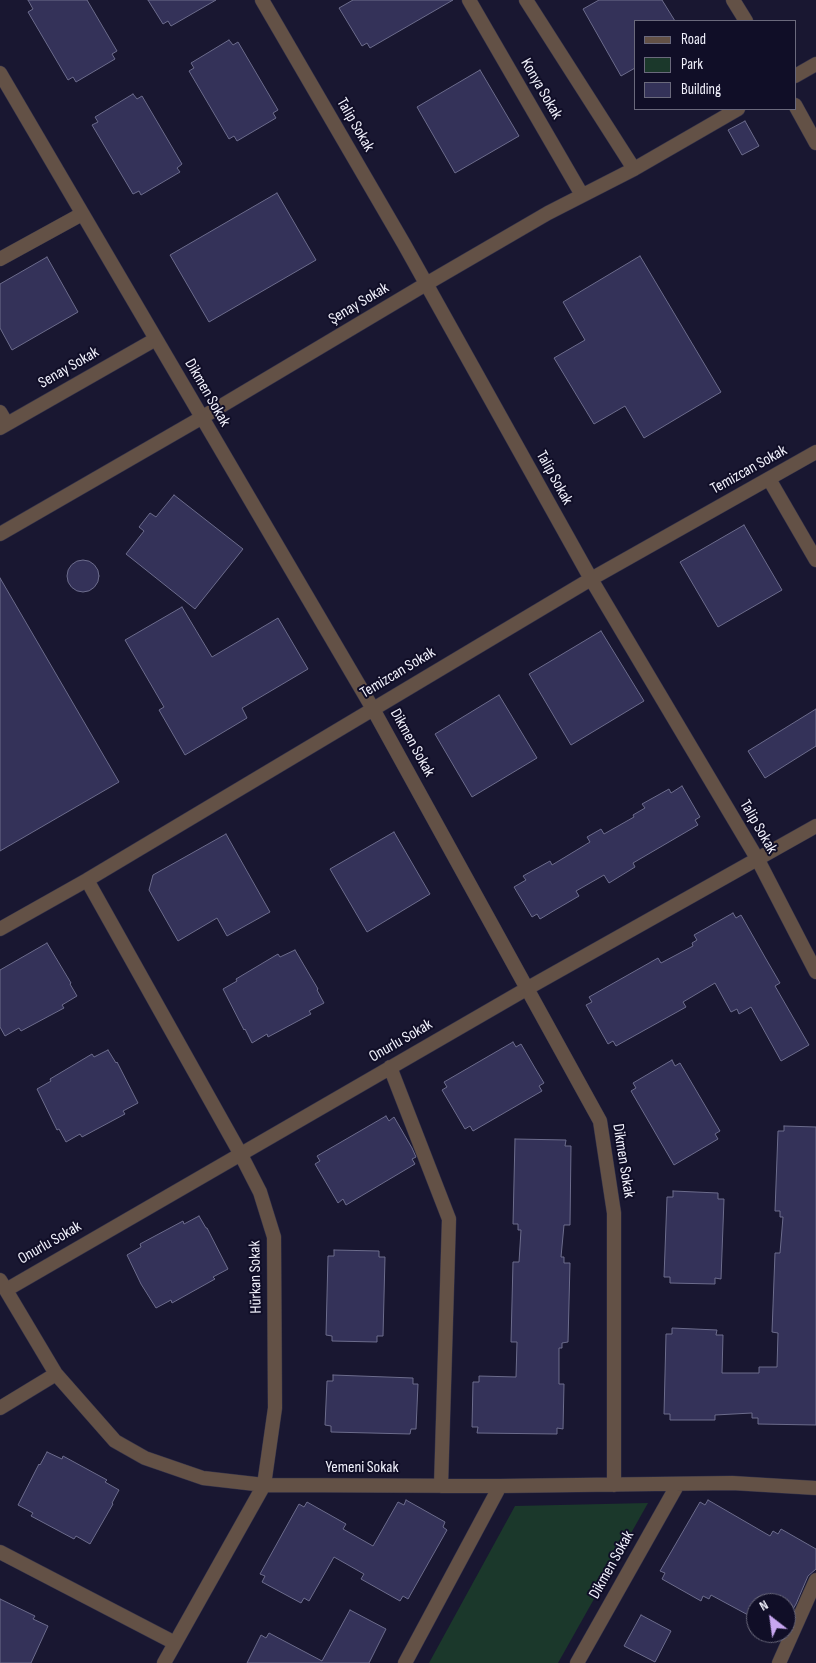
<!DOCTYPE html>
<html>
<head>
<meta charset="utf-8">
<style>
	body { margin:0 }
	#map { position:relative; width:816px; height:1663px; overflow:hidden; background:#191731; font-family:"Sofia Sans Condensed",sans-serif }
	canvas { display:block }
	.legend { position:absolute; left:634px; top:20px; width:162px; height:90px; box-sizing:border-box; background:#100e27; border:1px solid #6a697c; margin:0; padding:6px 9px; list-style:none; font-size:15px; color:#f1f1fc }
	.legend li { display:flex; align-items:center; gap:10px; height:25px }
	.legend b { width:25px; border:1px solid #6a697c }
	.north { position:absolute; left:746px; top:1593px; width:50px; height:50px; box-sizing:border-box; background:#100e27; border:1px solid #6a697c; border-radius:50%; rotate:330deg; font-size:14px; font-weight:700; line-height:20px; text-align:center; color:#f1f1fc }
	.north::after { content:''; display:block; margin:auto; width:18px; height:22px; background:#c7a6f0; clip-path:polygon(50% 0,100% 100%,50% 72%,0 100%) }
</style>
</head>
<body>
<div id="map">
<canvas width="816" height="1663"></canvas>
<ul class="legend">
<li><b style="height:6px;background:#635146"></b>Road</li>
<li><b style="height:14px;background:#1b382b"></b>Park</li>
<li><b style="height:14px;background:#343259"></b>Building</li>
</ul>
<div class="north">N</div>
</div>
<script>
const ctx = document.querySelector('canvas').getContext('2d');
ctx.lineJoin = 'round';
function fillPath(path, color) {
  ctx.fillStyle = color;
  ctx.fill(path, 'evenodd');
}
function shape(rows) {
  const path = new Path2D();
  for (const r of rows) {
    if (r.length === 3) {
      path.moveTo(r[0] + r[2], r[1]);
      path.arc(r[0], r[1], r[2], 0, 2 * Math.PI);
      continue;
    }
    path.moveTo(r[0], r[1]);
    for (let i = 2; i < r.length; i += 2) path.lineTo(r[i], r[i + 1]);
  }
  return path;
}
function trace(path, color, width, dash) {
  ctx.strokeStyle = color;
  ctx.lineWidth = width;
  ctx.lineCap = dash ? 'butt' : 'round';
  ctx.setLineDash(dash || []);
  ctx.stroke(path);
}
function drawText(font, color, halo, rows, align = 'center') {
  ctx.font = font + ' "Sofia Sans Condensed",sans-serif';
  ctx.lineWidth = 4;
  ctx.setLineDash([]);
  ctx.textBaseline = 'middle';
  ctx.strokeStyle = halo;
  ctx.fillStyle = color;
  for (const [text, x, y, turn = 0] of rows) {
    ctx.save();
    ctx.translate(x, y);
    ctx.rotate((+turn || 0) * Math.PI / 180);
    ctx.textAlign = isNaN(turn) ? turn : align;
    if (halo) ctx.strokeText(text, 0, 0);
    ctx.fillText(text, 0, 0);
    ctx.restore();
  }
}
fillPath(shape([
	[648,1503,558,1663,429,1663,515,1506]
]), '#1b382b');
const building = shape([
	[28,0,87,0,117,51,112,54,115,59,76,82,73,77,68,80,28,12,33,9,28,0],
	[148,0,216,0,171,26,168,21,163,24,148,0],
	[353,0,453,0,370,48,367,43,362,46,339,8,353,0],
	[599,0,662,0,675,21,635,21,635,68,621,76,583,9,599,0],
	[229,40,233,45,238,42,278,110,273,113,276,118,237,141,234,136,229,139,189,71,194,68,191,63,229,40],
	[480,70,519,136,455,173,417,107,480,70],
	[133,94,137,99,142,96,182,164,177,168,180,172,141,195,139,191,133,194,92,125,98,122,95,117,133,94],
	[745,121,759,146,742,155,728,130,745,121],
	[277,193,316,260,209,322,170,255,277,193],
	[640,256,721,392,644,438,625,406,594,424,554,358,585,340,563,302,640,256],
	[47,257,78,312,12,350,0,328,0,284,47,257],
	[174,495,243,549,195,609,126,554,144,531,139,527,150,513,156,517,174,495],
	[744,525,782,590,718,627,680,562,744,525],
	[83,576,16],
	[0,578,119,782,0,851,0,578],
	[182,607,212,657,278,618,308,669,242,708,247,718,185,755,159,710,164,707,125,640,182,607],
	[601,631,644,701,571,745,529,674,601,631],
	[499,695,537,758,472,797,435,734,499,695],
	[816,709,816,746,765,778,748,751,816,709],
	[682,786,700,817,695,820,698,825,633,863,635,867,609,883,604,875,576,891,579,896,555,910,540,919,537,914,532,917,514,887,526,880,523,876,550,861,552,865,590,842,587,837,601,829,604,834,634,817,633,815,645,808,642,804,669,789,671,793,682,786],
	[394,832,430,894,367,932,330,869,394,832],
	[226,834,270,912,227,936,217,918,178,941,149,890,153,875,226,834],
	[733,913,736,918,741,915,766,959,780,983,775,986,809,1045,781,1061,751,1007,739,1014,737,1009,731,1012,715,983,683,1002,686,1007,616,1046,613,1041,608,1044,586,1005,592,1002,589,997,658,958,661,963,693,946,692,943,697,940,694,935,733,913],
	[47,943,71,983,70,984,77,996,62,1005,64,1008,21,1031,19,1028,5,1036,0,1027,0,970,47,943],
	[295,950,318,989,317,990,324,1003,309,1011,311,1014,268,1037,267,1034,252,1043,245,1029,244,1030,223,989,237,981,236,979,278,954,280,957,295,950],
	[513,1042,516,1047,521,1044,535,1068,544,1083,539,1086,542,1091,473,1131,470,1126,465,1129,442,1090,447,1087,444,1082,513,1042],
	[108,1050,116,1063,117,1062,138,1103,123,1111,125,1114,82,1137,80,1134,66,1142,59,1129,57,1130,37,1089,51,1081,50,1079,92,1054,94,1057,108,1050],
	[672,1060,675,1066,680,1063,720,1131,715,1134,718,1139,674,1165,631,1091,636,1088,633,1083,672,1060],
	[386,1116,389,1121,394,1117,412,1148,416,1157,412,1159,415,1164,346,1205,343,1199,338,1203,315,1164,320,1161,317,1156,386,1116],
	[784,1126,816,1127,816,1425,758,1424,758,1418,752,1418,752,1413,715,1415,715,1420,670,1420,670,1414,664,1414,666,1334,672,1334,672,1328,717,1330,716,1335,723,1335,722,1373,759,1373,759,1367,777,1367,778,1333,772,1332,775,1253,780,1253,783,1217,780,1217,780,1211,775,1211,778,1131,784,1131,784,1126],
	[515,1139,566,1140,565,1146,571,1146,570,1225,564,1225,561,1257,564,1257,564,1263,570,1263,568,1342,562,1343,562,1348,559,1348,559,1384,564,1384,563,1429,557,1428,557,1434,477,1433,478,1427,472,1427,473,1382,479,1382,479,1376,516,1377,517,1342,511,1342,513,1262,519,1262,521,1230,518,1230,518,1224,513,1224,515,1139],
	[673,1191,718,1193,718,1199,724,1199,721,1279,715,1278,715,1284,670,1283,670,1277,664,1277,667,1197,673,1197,673,1191],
	[199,1216,206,1228,207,1228,228,1269,213,1277,215,1279,172,1303,171,1300,156,1308,141,1284,127,1255,141,1247,140,1244,183,1221,184,1224,199,1216],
	[334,1250,379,1251,379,1257,385,1257,383,1336,377,1336,377,1342,332,1341,332,1336,326,1335,328,1256,334,1256,334,1250],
	[333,1375,413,1378,413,1384,418,1384,416,1429,411,1429,410,1434,331,1432,331,1426,325,1425,327,1381,333,1381,333,1375],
	[47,1452,62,1459,63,1456,107,1480,105,1482,119,1490,112,1503,113,1504,90,1544,76,1536,74,1539,31,1516,33,1513,18,1505,39,1464,40,1465,47,1452],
	[406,1500,445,1522,443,1527,447,1530,408,1599,403,1596,400,1601,361,1579,364,1574,334,1557,309,1601,304,1598,301,1603,262,1582,265,1576,260,1574,299,1504,304,1507,307,1502,346,1524,343,1529,373,1546,398,1502,404,1505,406,1500],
	[708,1500,770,1536,773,1531,778,1534,781,1529,816,1549,816,1569,808,1576,796,1604,786,1621,786,1603,756,1603,756,1617,751,1614,750,1616,711,1595,709,1599,703,1596,701,1601,662,1579,665,1573,660,1571,700,1502,705,1505,708,1500],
	[0,1599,35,1616,33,1619,48,1626,31,1663,0,1663,0,1599],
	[350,1610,386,1629,369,1663,247,1663,261,1635,266,1638,269,1633,322,1661,350,1610],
	[641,1615,671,1631,655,1662,624,1646,641,1615]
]);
fillPath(building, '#343259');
trace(building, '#6c6c8c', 1);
const minor = shape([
	[262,0,404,244,591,579,758,860,816,972],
	[469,0,582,195],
	[526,0,634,169],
	[0,73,373,709,600,1121,614,1213,614,1485],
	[795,76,816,64],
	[0,259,82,214],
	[0,412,7,424],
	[0,428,156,339],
	[769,479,816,560],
	[0,534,201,418,426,284,548,213,634,169,738,109],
	[87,880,240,1153,260,1192,274,1237,275,1408,264,1485,164,1663],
	[0,929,87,880,591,579,816,452],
	[390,1067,449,1219,441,1486],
	[0,1280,56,1374,115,1441,145,1458,203,1478,264,1485,500,1486,732,1483,816,1488],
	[6,1290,528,988,816,826],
	[0,1408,56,1374],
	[0,1552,175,1643],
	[405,1663,500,1486],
	[577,1663,678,1484],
	[779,1663,816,1580]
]);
const tertiary = shape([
	[733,0,746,21],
	[795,105,816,143]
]);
trace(minor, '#333149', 15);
trace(tertiary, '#333149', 15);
trace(minor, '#635146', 14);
trace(tertiary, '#635146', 14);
drawText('16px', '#f1f1fc', '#100e27', [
	["Konya Sokak",541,89,60],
	["Talip Sokak",355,125,60],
	["Şenay Sokak",359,304,-31],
	["Senay Sokak",69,368,-30],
	["Dikmen Sokak",207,393,60],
	["Temizcan Sokak",749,470,-29],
	["Talip Sokak",554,478,61],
	["Temizcan Sokak",398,673,-31],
	["Dikmen Sokak",412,743,61],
	["Talip Sokak",758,827,60],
	["Onurlu Sokak",401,1041,-30],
	["Dikmen Sokak",623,1161,81],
	["Onurlu Sokak",50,1243,-30],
	["Hürkan Sokak",256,1277,-91],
	["Yemeni Sokak",362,1468],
	["Dikmen Sokak",612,1565,-61]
]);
</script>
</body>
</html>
